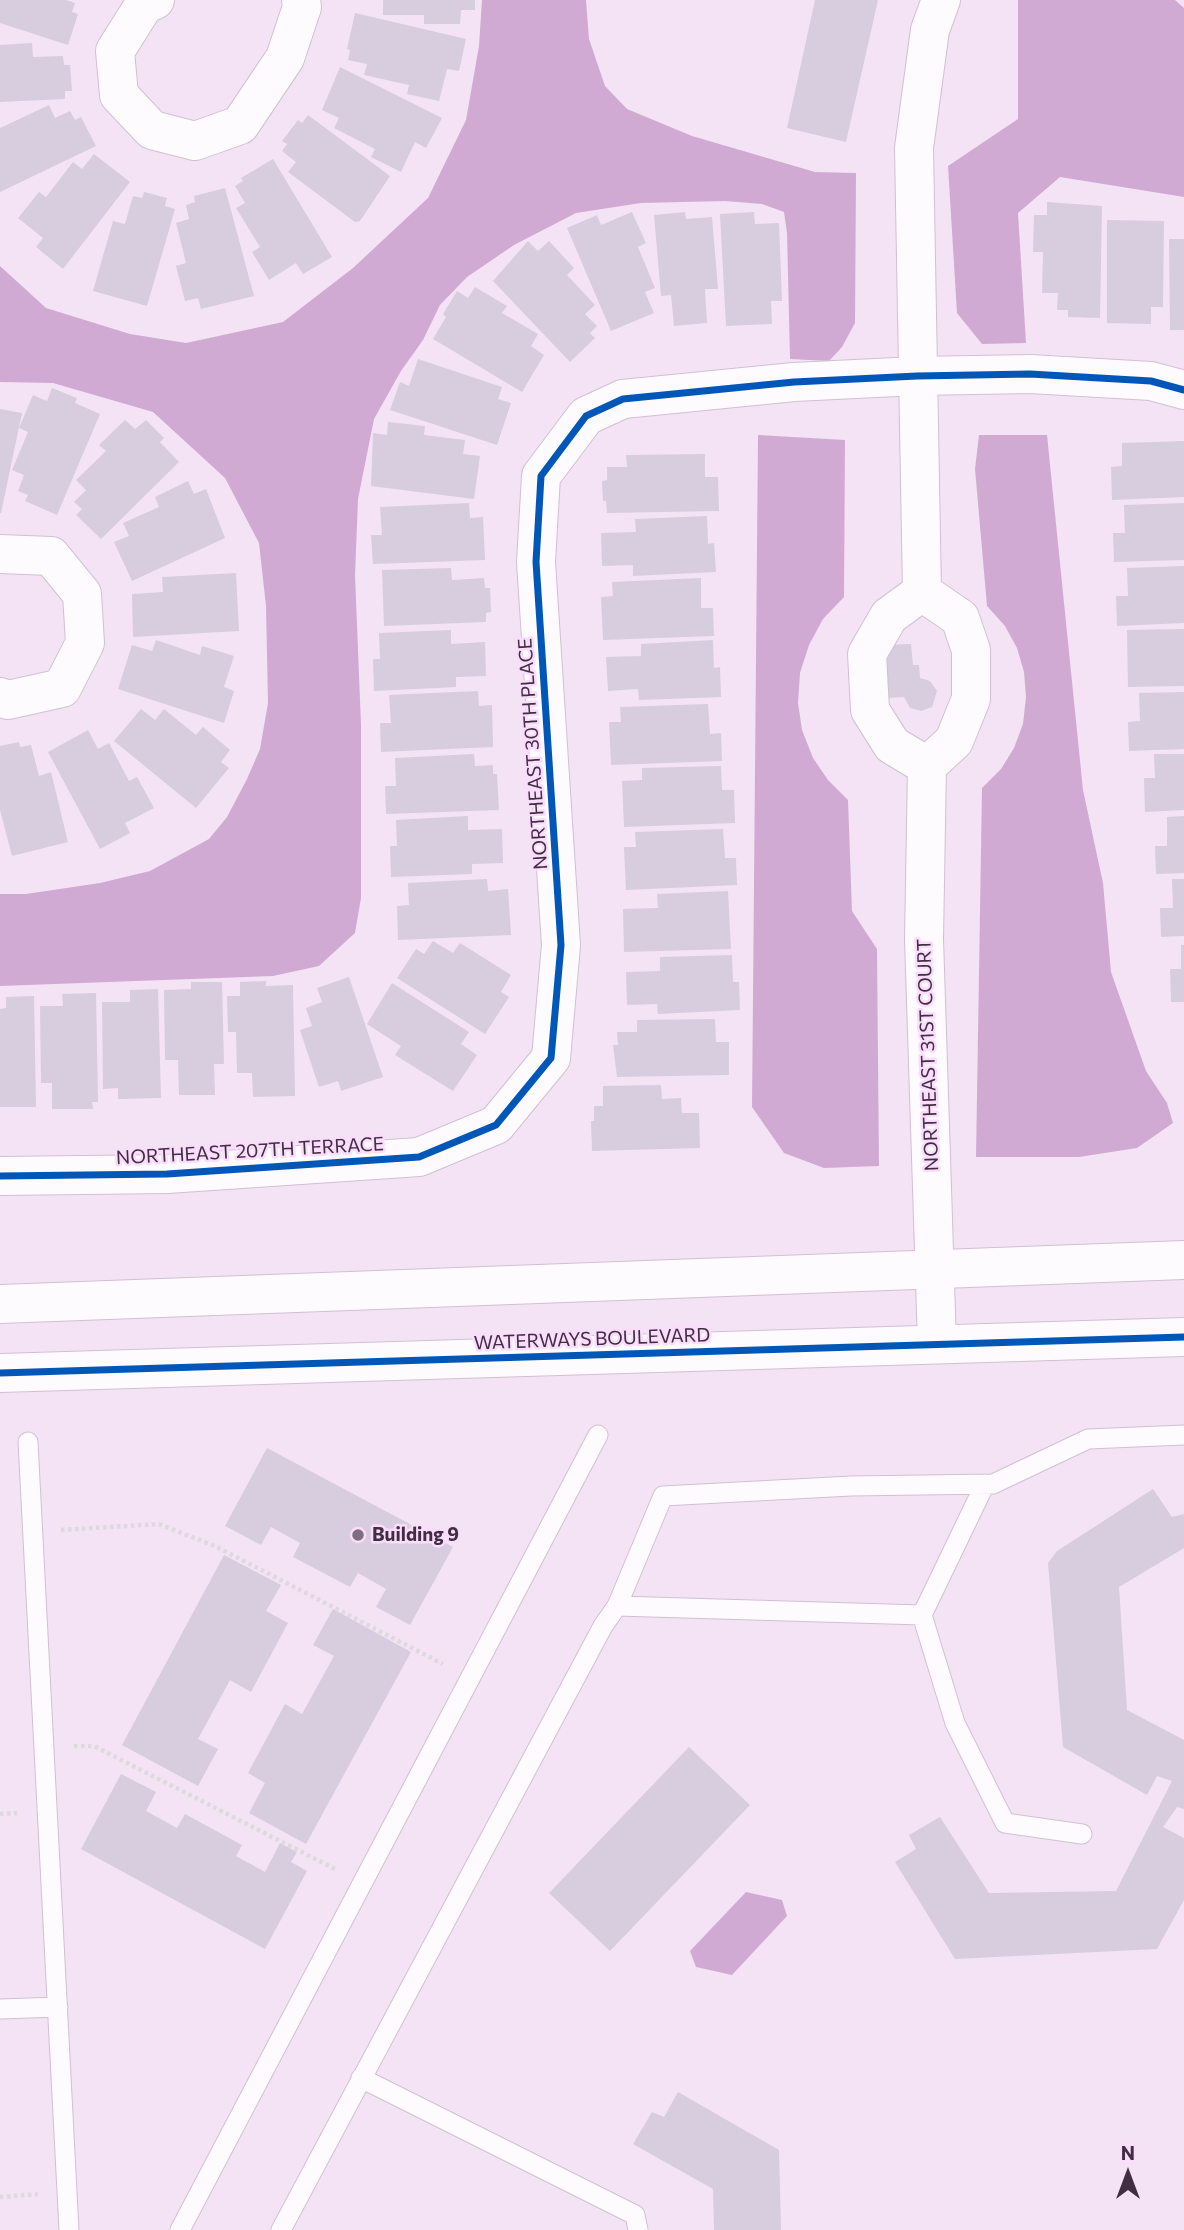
<!DOCTYPE html>
<html>
<head>
<meta charset="utf-8">
<style>
	body { margin:0 }
	#map { position:relative; width:1184px; height:2230px; overflow:hidden; background:#f4e3f5; font-family:Commissioner,sans-serif }
	canvas { display:block }
	.north { position:absolute; left:1093px; top:2139px; width:70px; height:70px; -webkit-text-stroke:5px #fadcfc; paint-order:stroke; rotate:0deg; font-size:19px; font-weight:700; line-height:28px; text-align:center; color:#412e43 }
	.north::after { content:''; display:block; margin:auto; width:24px; height:32px; background:#412e43; clip-path:polygon(50% 0,100% 100%,50% 72%,0 100%) }
</style>
</head>
<body>
<div id="map">
<canvas width="1184" height="2230"></canvas>
<div class="north">N</div>
</div>
<script>
const ctx = document.querySelector('canvas').getContext('2d');
ctx.lineJoin = 'round';
function fillPath(path, color) {
  ctx.fillStyle = color;
  ctx.fill(path, 'evenodd');
}
function shape(rows) {
  const path = new Path2D();
  for (const r of rows) {
    path.moveTo(r[0], r[1]);
    for (let i = 2; i < r.length; i += 2) path.lineTo(r[i], r[i + 1]);
  }
  return path;
}
function trace(path, color, width, dash) {
  ctx.strokeStyle = color;
  ctx.lineWidth = width;
  ctx.lineCap = dash ? 'butt' : 'round';
  ctx.setLineDash(dash || []);
  ctx.stroke(path);
}
function drawText(font, color, halo, rows, align = 'center') {
  ctx.font = font + ' Commissioner,sans-serif';
  ctx.lineWidth = 5;
  ctx.setLineDash([]);
  ctx.textBaseline = 'middle';
  ctx.strokeStyle = halo;
  ctx.fillStyle = color;
  for (const [text, x, y, turn = 0] of rows) {
    ctx.save();
    ctx.translate(x, y);
    ctx.rotate((+turn || 0) * Math.PI / 180);
    ctx.textAlign = isNaN(turn) ? turn : align;
    if (halo) ctx.strokeText(text, 0, 0);
    ctx.fillText(text, 0, 0);
    ctx.restore();
  }
}
fillPath(shape([
	[482,0,586,0,589,39,605,86,627,109,692,136,815,172,856,173,855,323,842,347,829,361,790,359,787,233,784,212,762,204,725,201,641,203,576,213,514,245,467,277,440,305,423,340,401,371,374,419,358,499,355,575,361,725,361,898,355,933,319,966,273,976,0,986,0,894,26,894,100,883,150,871,209,839,227,817,247,779,260,749,268,703,266,606,259,543,225,478,153,412,53,383,0,382,0,266,46,308,130,334,186,343,283,322,353,268,428,198,466,120,479,46],
	[1018,0,1175,0,1184,8,1184,197,1060,177,1018,213,1026,343,982,344,957,313,948,166,1018,119],
	[758,435,845,440,844,597,823,619,809,645,800,673,798,703,802,730,813,758,828,780,848,800,852,911,877,949,879,1166,824,1168,784,1153,752,1107],
	[979,435,1047,435,1083,790,1103,883,1111,972,1146,1071,1167,1103,1173,1123,1137,1148,1079,1157,976,1157,982,788,1001,769,1014,748,1023,724,1026,697,1024,672,1017,648,1005,626,987,606,975,469],
	[746,1892,782,1900,787,1916,732,1975,696,1967,690,1951]
]), '#d0aad3');
fillPath(shape([
	[0,0,66,0,75,3,72,12,78,14,68,45,0,23],
	[383,0,475,0,475,10,461,10,460,24,424,24,424,15,383,15],
	[815,0,878,0,846,142,787,128],
	[355,13,466,39,459,71,447,69,439,101,407,94,409,85,364,75,367,64,348,60,350,50,347,49],
	[32,43,33,57,63,56,64,65,70,65,72,91,65,91,65,99,0,102,0,45],
	[340,67,442,118,426,148,415,142,401,172,371,157,375,149,334,128,339,118,322,110],
	[49,105,55,118,70,111,75,120,81,117,96,146,0,192,0,128],
	[308,115,390,176,360,221,355,222,288,172,296,162,282,151,287,144,282,141,298,120,302,123],
	[94,154,130,182,63,269,36,247,43,238,18,218,39,192,46,197,73,162,82,169],
	[273,159,332,257,303,274,296,263,269,280,252,252,260,247,236,208,245,203,235,186,243,181,241,178],
	[225,188,254,296,201,309,198,298,185,301,176,266,186,263,176,223,189,219,186,205,195,202,194,196],
	[144,192,167,198,165,206,175,209,147,306,93,291,113,221,125,224,133,196,142,198],
	[1047,202,1102,206,1100,318,1068,317,1068,310,1057,310,1058,293,1042,293,1043,252,1033,252,1034,215,1047,215],
	[632,212,646,243,638,247,655,288,645,292,654,313,611,331,567,228,597,215,601,225],
	[685,212,686,219,712,217,718,289,705,289,707,323,674,326,671,295,661,296,654,215],
	[754,212,755,224,779,223,782,301,771,301,772,324,726,326,720,214],
	[1107,220,1164,221,1163,307,1151,307,1151,324,1107,323],
	[1169,239,1184,239,1184,330,1170,330],
	[528,241,538,251,549,241,574,268,567,275,595,305,585,314,597,326,590,333,595,338,570,362,493,281],
	[475,287,507,306,502,313,538,334,531,346,544,355,522,392,433,339,446,317,443,314,457,291,468,298],
	[418,359,502,387,498,399,511,403,497,445,390,410,400,382,409,386],
	[52,388,77,398,75,403,100,414,57,515,25,501,28,495,18,491,24,475,12,470,28,432,19,428,33,395,47,401],
	[0,409,22,413,1,513,0,513],
	[125,420,135,429,146,420,164,438,160,442,179,462,101,539,76,515,82,509,74,502,86,490,76,480,106,451,99,445],
	[388,422,425,426,424,435,465,440,463,454,480,456,474,499,371,486,373,433,387,435],
	[1184,441,1184,497,1112,500,1111,467,1122,466,1122,443],
	[705,454,705,477,718,477,719,511,607,513,606,501,603,501,602,481,607,480,607,467,627,467,626,455],
	[188,481,194,494,206,489,225,538,132,581,114,542,129,536,123,523,159,507,155,497],
	[469,503,470,518,483,517,485,560,373,564,371,535,382,535,380,507],
	[1184,503,1184,560,1114,562,1113,533,1125,533,1124,505],
	[707,516,708,544,714,543,716,572,633,576,633,565,602,566,601,533,636,532,635,519],
	[1184,566,1184,623,1117,626,1116,596,1128,596,1127,568],
	[451,568,452,580,484,578,485,588,490,588,491,612,486,613,486,622,384,626,382,570],
	[236,573,239,631,133,637,132,594,163,592,162,577],
	[701,578,701,608,713,608,714,636,603,640,601,597,613,596,612,582],
	[1184,629,1184,686,1128,687,1127,630],
	[451,630,451,644,485,642,486,676,456,677,456,687,374,691,373,659,380,659,379,633],
	[156,640,200,655,202,646,234,656,224,687,234,691,224,723,118,689,132,645,152,651],
	[713,640,714,668,720,667,721,697,639,700,638,689,608,691,606,657,641,656,641,644],
	[911,644,913,665,919,665,920,678,930,681,937,691,932,707,921,711,910,708,904,697,887,698,880,645],
	[478,691,479,706,492,705,493,747,381,752,380,723,391,723,389,695],
	[1184,692,1184,749,1129,751,1128,722,1140,721,1139,693],
	[708,704,710,734,721,733,722,761,611,765,609,722,621,722,620,707],
	[141,709,155,720,164,709,196,735,203,727,230,750,221,762,229,768,196,808,114,741],
	[88,730,98,749,109,743,129,781,137,777,154,808,125,823,130,833,100,849,48,752],
	[19,742,20,747,31,745,39,776,51,772,68,842,12,856,0,810,0,746],
	[474,754,475,766,493,765,493,774,497,774,499,810,386,814,385,786,396,786,395,758],
	[1154,754,1184,754,1184,810,1145,812,1144,778,1155,778],
	[721,766,722,790,734,790,735,823,624,827,622,781,642,780,642,768],
	[468,816,468,830,502,829,503,863,472,864,472,874,391,877,390,846,397,846,396,820],
	[1184,816,1184,873,1156,874,1155,846,1167,846,1167,817],
	[723,829,725,858,736,858,737,885,626,890,624,847,636,847,635,832],
	[487,879,488,891,508,889,511,935,398,940,397,906,409,905,408,883],
	[1172,879,1184,879,1184,936,1161,937,1160,908,1173,908],
	[728,891,731,949,624,952,623,909,658,908,657,894],
	[433,941,453,953,460,943,511,975,501,992,509,997,485,1034,397,978,416,949,424,954],
	[1181,945,1184,945,1184,1002,1171,1002,1170,969,1181,969],
	[732,955,733,982,739,982,740,1010,658,1014,657,1004,627,1005,626,972,660,971,660,957],
	[349,977,383,1077,341,1091,338,1081,319,1087,300,1030,312,1026,306,1008,322,1002,317,988],
	[266,981,266,986,293,985,295,1096,253,1097,252,1073,237,1073,236,1032,228,1032,227,996,240,996,240,982],
	[191,982,222,982,224,1064,214,1064,215,1095,179,1095,178,1060,165,1060,164,990,191,989],
	[392,983,469,1032,461,1044,477,1055,453,1091,395,1055,401,1046,367,1024],
	[158,989,161,1098,118,1099,118,1088,103,1089,102,1002,130,1002,130,990],
	[96,993,98,1102,92,1102,93,1109,52,1109,52,1083,41,1083,40,1006,63,1006,62,994],
	[34,996,36,1107,0,1107,0,1009,6,1008,6,997],
	[715,1019,716,1042,729,1042,729,1075,617,1077,613,1045,618,1045,617,1032,637,1032,637,1020],
	[661,1085,662,1099,681,1098,682,1113,699,1113,700,1148,592,1151,591,1121,594,1121,594,1106,603,1106,603,1086],
	[267,1448,453,1547,410,1625,376,1607,386,1589,358,1573,350,1587,293,1557,300,1543,271,1527,261,1545,225,1526],
	[1153,1489,1172,1517,1184,1514,1184,1548,1119,1587,1127,1710,1184,1740,1184,1809,1177,1807,1163,1827,1184,1838,1184,1900,1157,1949,955,1959,895,1862,916,1849,909,1835,940,1817,989,1893,1116,1891,1172,1781,1157,1776,1147,1795,1063,1747,1048,1563,1057,1551],
	[224,1555,281,1585,266,1611,288,1623,251,1692,230,1680,198,1739,218,1749,198,1786,122,1745],
	[333,1609,411,1652,306,1844,249,1813,265,1783,248,1773,285,1704,302,1714,334,1656,313,1645],
	[689,1747,750,1805,610,1951,549,1893],
	[121,1774,156,1792,146,1811,177,1828,185,1814,242,1845,236,1856,265,1872,280,1843,297,1852,291,1862,307,1871,265,1949,81,1849],
	[678,2092,779,2150,781,2230,714,2230,713,2189,633,2144,652,2112,664,2117]
]), '#d8ccdf');
const service = shape([
	[28,1442,69,2230],
	[617,1606,922,1615,985,1484],
	[922,1615,955,1723,1005,1823,1082,1834],
	[0,2009,58,2007],
	[361,2078,635,2215,638,2230],
	[180,2230,598,1435],
	[281,2230,603,1626,617,1606,663,1496,851,1486,993,1484,1088,1439,1184,1435]
]);
const minor = shape([
	[155,0,144,5,115,51,119,95,152,130,195,141,240,125,285,58,302,7,301,0],
	[0,554,51,556,82,594,85,643,62,688,8,700,0,697],
	[922,592,960,618,971,650,971,699,954,741,927,766,924,939,937,1344],
	[922,592,914,148,930,30,941,0],
	[922,592,889,616,867,654,870,710,892,745,927,766],
	[0,1176,167,1174,419,1157,496,1125,551,1058,561,945,536,562,541,476,586,416,623,399,794,382,917,376,1030,374,1151,381,1184,390]
]);
const tertiary = shape([
	[0,1304,1184,1260],
	[0,1373,1184,1337]
]);
trace(service, '#d1c0d2', 21);
trace(minor, '#d1c0d2', 40);
trace(tertiary, '#d1c0d2', 40);
trace(shape([
	[61,1530,159,1524,217,1547,443,1664],
	[74,1746,94,1746,337,1870],
	[0,1814,17,1813],
	[0,2197,38,2194]
]), '#ded9de', 4.5, [3.5, 3.5]);
trace(service, '#fdfbfe', 19);
trace(minor, '#fdfbfe', 38);
trace(tertiary, '#fdfbfe', 38);
trace(shape([
	[0,1176,167,1174,419,1157,496,1125,551,1058,561,945,536,562,541,476,586,416,623,399,794,382,917,376,1030,374,1151,381,1184,390],
	[0,1373,1184,1337]
]), '#0057b8', 7);
for (const [x, y, r, color] of [
	[358,1535,7,"#806d81"]
]) {
  const dot = new Path2D();
  dot.arc(x, y, r, 0, 2 * Math.PI);
  ctx.fillStyle = color;
  ctx.fill(dot);
  trace(dot, '#fadcfc', 2.5);
}
drawText('19px', '#412e43', '#fadcfc', [
	["NORTHEAST 30TH PLACE",533,754,-94],
	["NORTHEAST 31ST COURT",928,1055,-92],
	["NORTHEAST 207TH TERRACE",250,1151,-3],
	["WATERWAYS BOULEVARD",592,1339,-2]
]);
drawText('bold 19px', '#412e43', '#fadcfc', [
	["Building 9",372,1535]
], 'left');
</script>
</body>
</html>
